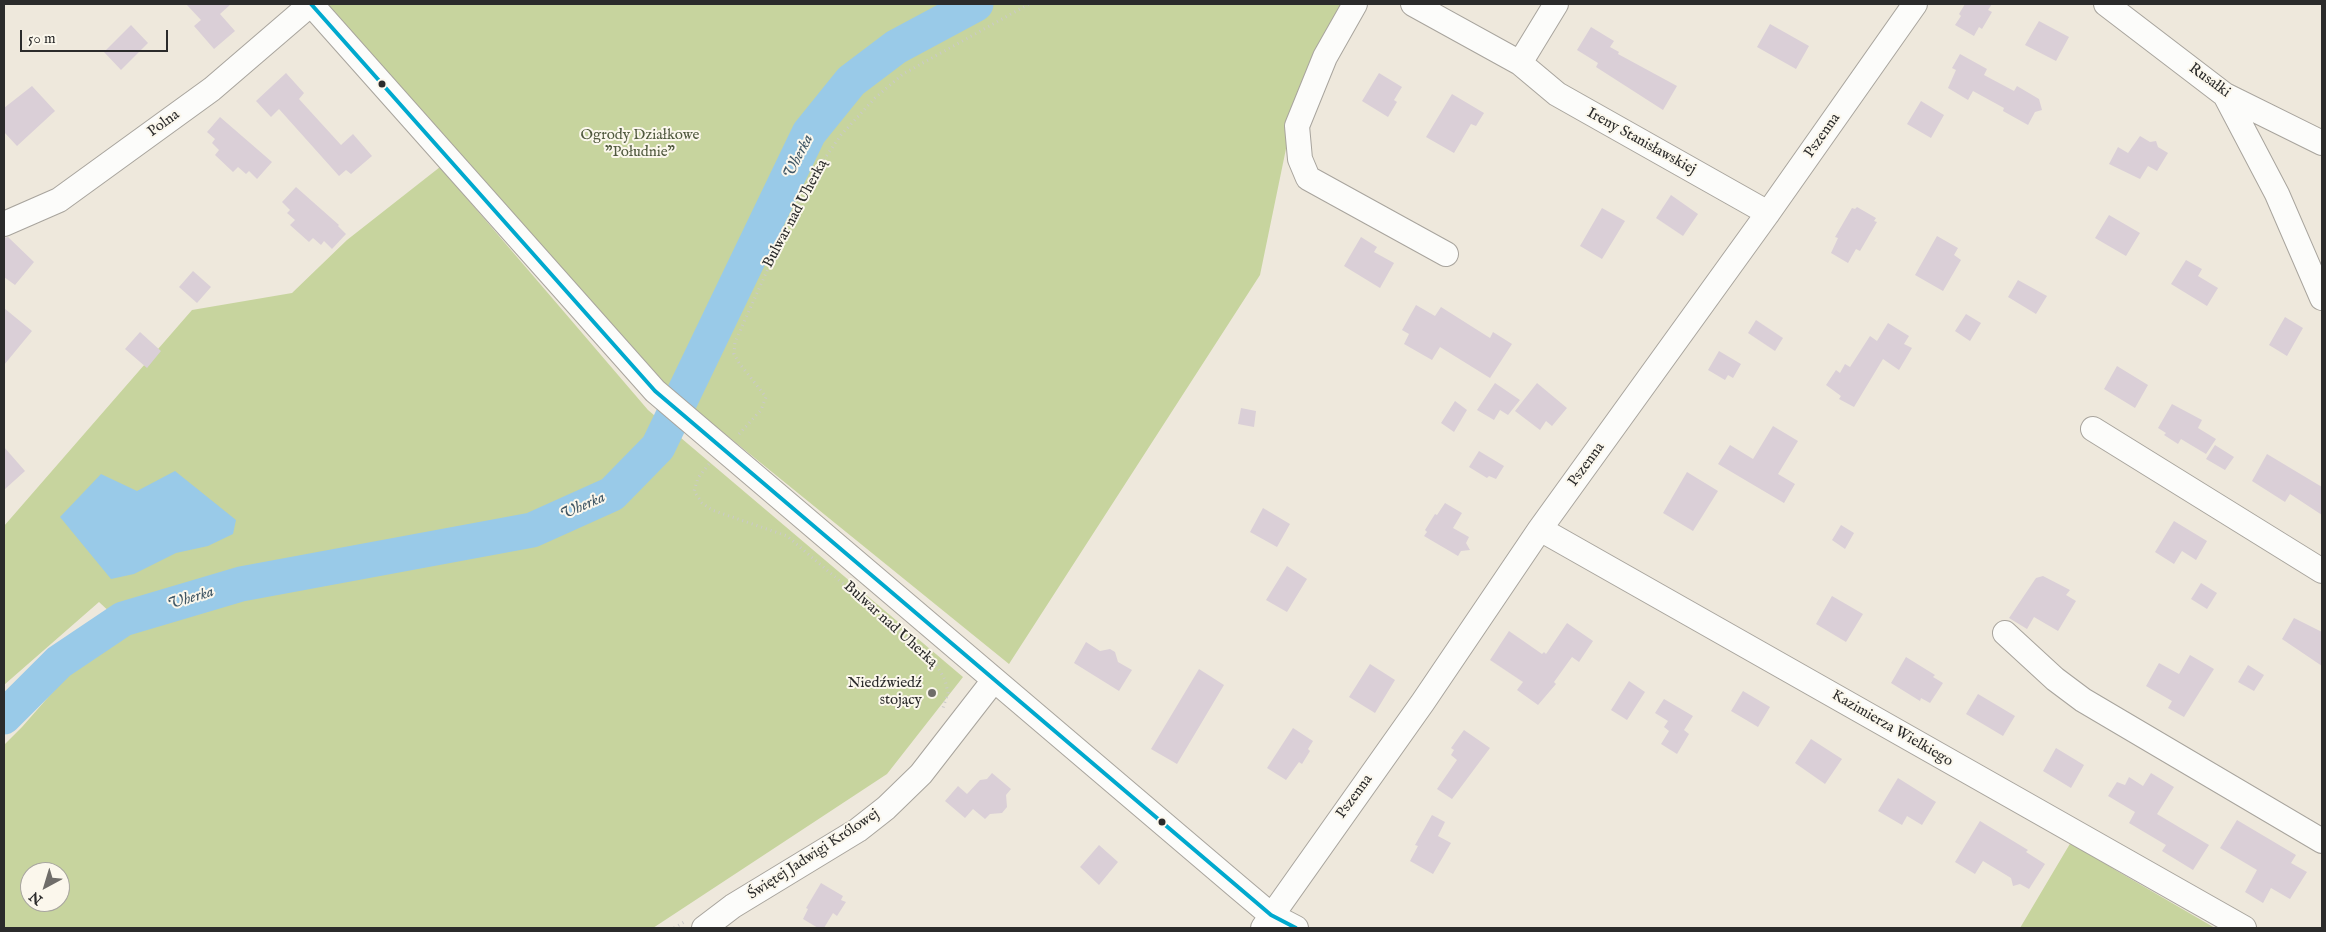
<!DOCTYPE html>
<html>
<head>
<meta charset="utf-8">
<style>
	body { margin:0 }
	#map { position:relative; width:2326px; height:932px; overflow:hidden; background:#eee8dc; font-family:"IM FELL English",serif }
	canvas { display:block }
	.frame { position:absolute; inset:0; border:5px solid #2b2b2b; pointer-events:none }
	.north { position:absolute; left:20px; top:862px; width:50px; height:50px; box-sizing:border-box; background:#fbf7ec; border:1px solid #a8a59f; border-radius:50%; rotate:219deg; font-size:14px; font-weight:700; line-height:20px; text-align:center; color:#2b2b2b }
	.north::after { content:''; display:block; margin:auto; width:18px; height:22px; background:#6f6d69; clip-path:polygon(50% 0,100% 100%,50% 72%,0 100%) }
	.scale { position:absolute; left:20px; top:30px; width:148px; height:22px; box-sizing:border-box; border:2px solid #2b2b2b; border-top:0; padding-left:6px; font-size:15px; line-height:18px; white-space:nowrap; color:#2b2b2b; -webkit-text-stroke:4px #fbf7ec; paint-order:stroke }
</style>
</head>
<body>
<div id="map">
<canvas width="2326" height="932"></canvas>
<div class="frame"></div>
<div class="north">N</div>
<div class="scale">50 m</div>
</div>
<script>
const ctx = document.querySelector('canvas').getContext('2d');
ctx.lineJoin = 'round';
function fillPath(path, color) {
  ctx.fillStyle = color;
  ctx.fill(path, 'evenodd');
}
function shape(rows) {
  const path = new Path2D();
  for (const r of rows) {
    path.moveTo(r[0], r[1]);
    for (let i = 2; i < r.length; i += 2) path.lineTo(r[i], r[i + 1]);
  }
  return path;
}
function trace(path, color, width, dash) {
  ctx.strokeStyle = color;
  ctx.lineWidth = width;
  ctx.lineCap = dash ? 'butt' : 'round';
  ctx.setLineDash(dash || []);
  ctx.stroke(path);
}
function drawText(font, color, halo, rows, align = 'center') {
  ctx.font = font + ' "IM FELL English",serif';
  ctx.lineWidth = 4;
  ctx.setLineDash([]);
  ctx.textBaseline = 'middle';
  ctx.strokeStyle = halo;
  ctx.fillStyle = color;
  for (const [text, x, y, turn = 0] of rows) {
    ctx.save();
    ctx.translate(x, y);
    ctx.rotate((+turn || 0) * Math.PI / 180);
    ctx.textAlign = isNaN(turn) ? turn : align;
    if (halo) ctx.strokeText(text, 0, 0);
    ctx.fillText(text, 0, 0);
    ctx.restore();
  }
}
fillPath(shape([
	[326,4,1342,4,1295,105,1260,275,1009,664,672,391],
	[440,167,648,410,963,677,887,774,653,928,4,928,4,745,22,727,73,669,128,629,99,602,4,685,4,526,192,310,292,293,347,240],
	[30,872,60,872,60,902,30,902],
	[2071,842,2117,871,2215,928,2020,928]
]), '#c7d49e');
fillPath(shape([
	[175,471,236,520,233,534,208,546,176,553,134,574,111,579,60,517,101,474,137,491]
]), '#99cae8');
trace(shape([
	[4,717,59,662,123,619,241,584,532,530,612,494,658,447,809,133,851,81,896,47,976,4]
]), '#99cae8', 35);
fillPath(shape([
	[186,4,231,4,220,14,235,31,214,49,194,26,201,20],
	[1965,4,1992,4,1988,10,1992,12,1982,29,1979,27,1974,36,1955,25,1961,16,1959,14],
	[2039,21,2069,37,2056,61,2025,45],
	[1770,24,1809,46,1796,69,1757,47],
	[131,25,148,43,121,70,104,52],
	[1591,27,1614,41,1610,47,1619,52,1618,54,1677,86,1663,110,1596,67,1598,63,1577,50],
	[1960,54,1987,69,1984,75,2014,91,2017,86,2039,99,2042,110,2035,112,2028,125,2003,111,2004,108,1973,91,1968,100,1948,88,1956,70,1952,68],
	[286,73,304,93,299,99,341,145,353,134,372,156,351,174,346,170,339,176,279,109,271,117,256,101],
	[1379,73,1402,87,1394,100,1397,102,1388,117,1362,101],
	[32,86,55,111,17,146,4,132,4,108],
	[1452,94,1484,113,1476,126,1471,124,1454,153,1426,137],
	[1921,101,1944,115,1931,138,1907,124],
	[220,117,272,162,257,179,249,171,246,174,238,167,233,172,215,155,219,150,212,143,215,139,207,132],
	[2140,136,2150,142,2156,141,2158,147,2168,153,2157,171,2148,166,2140,179,2109,164,2118,147,2128,153],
	[296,187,339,225,338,226,346,234,332,249,324,241,321,245,313,238,309,242,290,225,295,220,287,213,290,210,282,202],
	[1671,195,1698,214,1683,236,1656,218],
	[1857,207,1876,218,1874,221,1877,222,1860,251,1856,249,1848,263,1831,253,1838,238,1835,237,1852,208,1855,209],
	[1602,208,1625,221,1602,259,1580,246],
	[2109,215,2140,233,2126,256,2095,238],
	[1937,236,1958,248,1954,255,1961,260,1943,291,1915,275],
	[8,237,34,262,15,285,4,277,4,238],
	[1361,237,1377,247,1374,252,1394,263,1380,288,1344,266],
	[2186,260,2202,269,2198,276,2218,288,2207,306,2171,284],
	[193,271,211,287,197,303,179,287],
	[2018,280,2047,296,2036,314,2008,297],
	[1416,305,1435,316,1441,307,1490,338,1493,332,1512,344,1490,378,1440,347,1432,360,1404,344,1409,334,1402,330],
	[4,308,32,331,4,365],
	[1966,314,1981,323,1970,341,1955,331],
	[2285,317,2303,328,2287,356,2269,345],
	[1756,320,1783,338,1775,351,1748,333],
	[1888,323,1909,336,1904,344,1912,348,1899,370,1883,359,1854,407,1839,399,1841,396,1826,385,1836,370,1840,373,1845,364,1850,367,1870,336,1877,341],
	[140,332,161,351,147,368,125,349],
	[1719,351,1741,364,1733,378,1728,375,1725,380,1708,370],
	[2117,366,2148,385,2135,408,2104,389],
	[1495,383,1520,400,1508,415,1500,410,1494,420,1477,410],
	[1537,383,1567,408,1552,426,1546,421,1540,430,1515,411],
	[1455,401,1467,410,1454,432,1441,423],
	[2172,404,2202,420,2198,428,2216,439,2206,454,2181,439,2178,444,2164,435,2166,433,2158,428],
	[1241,408,1256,411,1254,427,1238,424],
	[1773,426,1798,441,1778,474,1795,484,1784,503,1718,464,1730,445,1753,459],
	[2215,445,2234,457,2225,470,2206,459],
	[4,447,25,471,4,490],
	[1479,451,1504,466,1496,479,1489,476,1487,478,1469,467],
	[2267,454,2322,487,2322,515,2290,494,2285,502,2252,481],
	[1687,472,1718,491,1693,531,1663,513],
	[1445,503,1462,513,1453,528,1469,537,1466,543,1470,550,1461,551,1458,556,1424,536,1427,532,1425,530,1435,514,1437,515],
	[1263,508,1290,524,1277,547,1250,532],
	[2174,521,2207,541,2196,560,2182,551,2174,564,2155,552],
	[1841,525,1854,533,1845,549,1832,540],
	[1287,566,1307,579,1287,612,1266,600],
	[2043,576,2070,590,2066,595,2076,601,2058,631,2034,617,2027,629,2009,618,2036,578],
	[2201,583,2217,593,2207,609,2191,599],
	[1832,596,1863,614,1846,642,1816,624],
	[2294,618,2322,632,2322,666,2282,639],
	[1567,623,1593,641,1579,662,1572,657,1554,682,1556,684,1538,705,1517,690,1523,682,1490,660,1509,631,1542,654,1544,652,1546,654],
	[1086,642,1100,651,1110,649,1115,652,1118,662,1132,670,1119,691,1074,663],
	[2190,655,2214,669,2184,717,2168,708,2172,701,2146,686,2159,663,2179,674],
	[1906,657,1935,675,1933,677,1943,683,1930,703,1921,698,1920,701,1891,683],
	[1370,664,1395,680,1375,713,1349,697],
	[2248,665,2264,675,2254,691,2238,682],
	[1199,669,1224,685,1177,764,1151,749],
	[1629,681,1645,692,1627,720,1611,710],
	[1743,691,1770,707,1758,727,1731,711],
	[1978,694,2015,716,2003,736,1966,714],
	[1664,699,1693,716,1684,730,1689,734,1677,754,1661,744,1669,731,1664,727,1668,721,1655,713],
	[1293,728,1313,741,1308,749,1310,751,1302,764,1299,762,1286,780,1267,768],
	[1464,730,1490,748,1452,799,1437,789,1457,760,1451,755,1454,750,1451,748],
	[1811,739,1842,759,1825,784,1795,763],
	[2056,748,2084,765,2071,788,2043,771],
	[992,773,1011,789,1006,795,1007,807,1002,813,990,814,985,819,973,809,965,818,945,801,958,786,967,794,980,780,987,779],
	[2151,773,2174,787,2157,814,2209,845,2193,870,2162,851,2166,845,2129,823,2135,812,2108,796,2117,782,2125,785,2129,777,2143,786],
	[1898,778,1936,802,1922,825,1907,816,1902,825,1878,811],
	[1432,815,1445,822,1438,836,1451,843,1433,874,1410,861,1418,846,1415,845],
	[2237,820,2296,855,2291,863,2307,872,2290,899,2271,888,2263,903,2245,892,2257,870,2220,848],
	[1980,821,2028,850,2026,852,2045,864,2029,889,2020,884,2013,886,2011,878,1983,861,1975,874,1955,862],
	[1099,845,1118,862,1099,885,1080,867],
	[821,883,843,896,841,900,846,902,837,916,833,913,824,928,818,928,803,919,808,909,806,908]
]), '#dacfd7');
const minor = shape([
	[311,4,655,391,1239,888,1271,915,1296,928],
	[1355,4,1325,57,1297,126,1300,159,1308,178,1446,254],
	[1413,4,1520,63,1557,94,1768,213],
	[2106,4,2225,95,2322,143],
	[1520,63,1556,4],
	[2225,95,2277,194,2322,298],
	[4,224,59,200,212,89,311,4],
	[2093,429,2322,571],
	[1540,529,2244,928],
	[2005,633,2055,679,2083,700,2322,841],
	[704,928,733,906,858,830,886,808,921,774,994,680],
	[1263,928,1423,702,1540,529,1768,213,1915,4]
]);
trace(minor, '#a8a49d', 26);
trace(shape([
	[739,434,761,410,766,397,739,363,734,354,735,342,789,222,816,171,841,135,875,98,903,74,1029,4],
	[709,464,698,478,694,491,702,503,712,510,787,536,935,662,945,680,948,693,943,708],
	[674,928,684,922]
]), '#cbcac8', 3, [1, 4]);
trace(minor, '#fcfcfa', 24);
trace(shape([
	[311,4,655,391,1271,915,1296,928]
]), '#00a9ce', 4);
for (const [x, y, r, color] of [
	[382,84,4.5,"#2b2b2b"],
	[932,693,5,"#6f6d69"],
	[1162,822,4.5,"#2b2b2b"]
]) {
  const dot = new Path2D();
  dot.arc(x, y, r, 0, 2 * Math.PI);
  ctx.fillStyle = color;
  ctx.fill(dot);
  trace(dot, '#fbf7ec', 2);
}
drawText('15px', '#2b2b2b', '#fbf7ec', [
	["Rusałki",2209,81,36],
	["Polna",164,124,-36],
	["Pszenna",1823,136,-55],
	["Ireny Stanisławskiej",1641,142,29],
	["Bulwar nad Uherką",796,214,-62],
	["Pszenna",1587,465,-54],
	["Bulwar nad Uherką",890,625,42],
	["Kazimierza Wielkiego",1892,729,30],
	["Pszenna",1355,797,-54],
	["Świętej Jadwigi Królowej",814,855,-33]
]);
drawText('15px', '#50593e', '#fbf7ec', [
	["Ogrody Działkowe",640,136],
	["\"Południe\"",640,153]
]);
drawText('15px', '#2b2b2b', '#fbf7ec', [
	["Niedźwiedź",922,684],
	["stojący",922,701]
], 'right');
drawText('italic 16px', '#415765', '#fbf7ec', [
	["Uherka",799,157,-63],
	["Uherka",583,507,-24],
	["Uherka",191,599,-17]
]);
</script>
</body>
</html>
